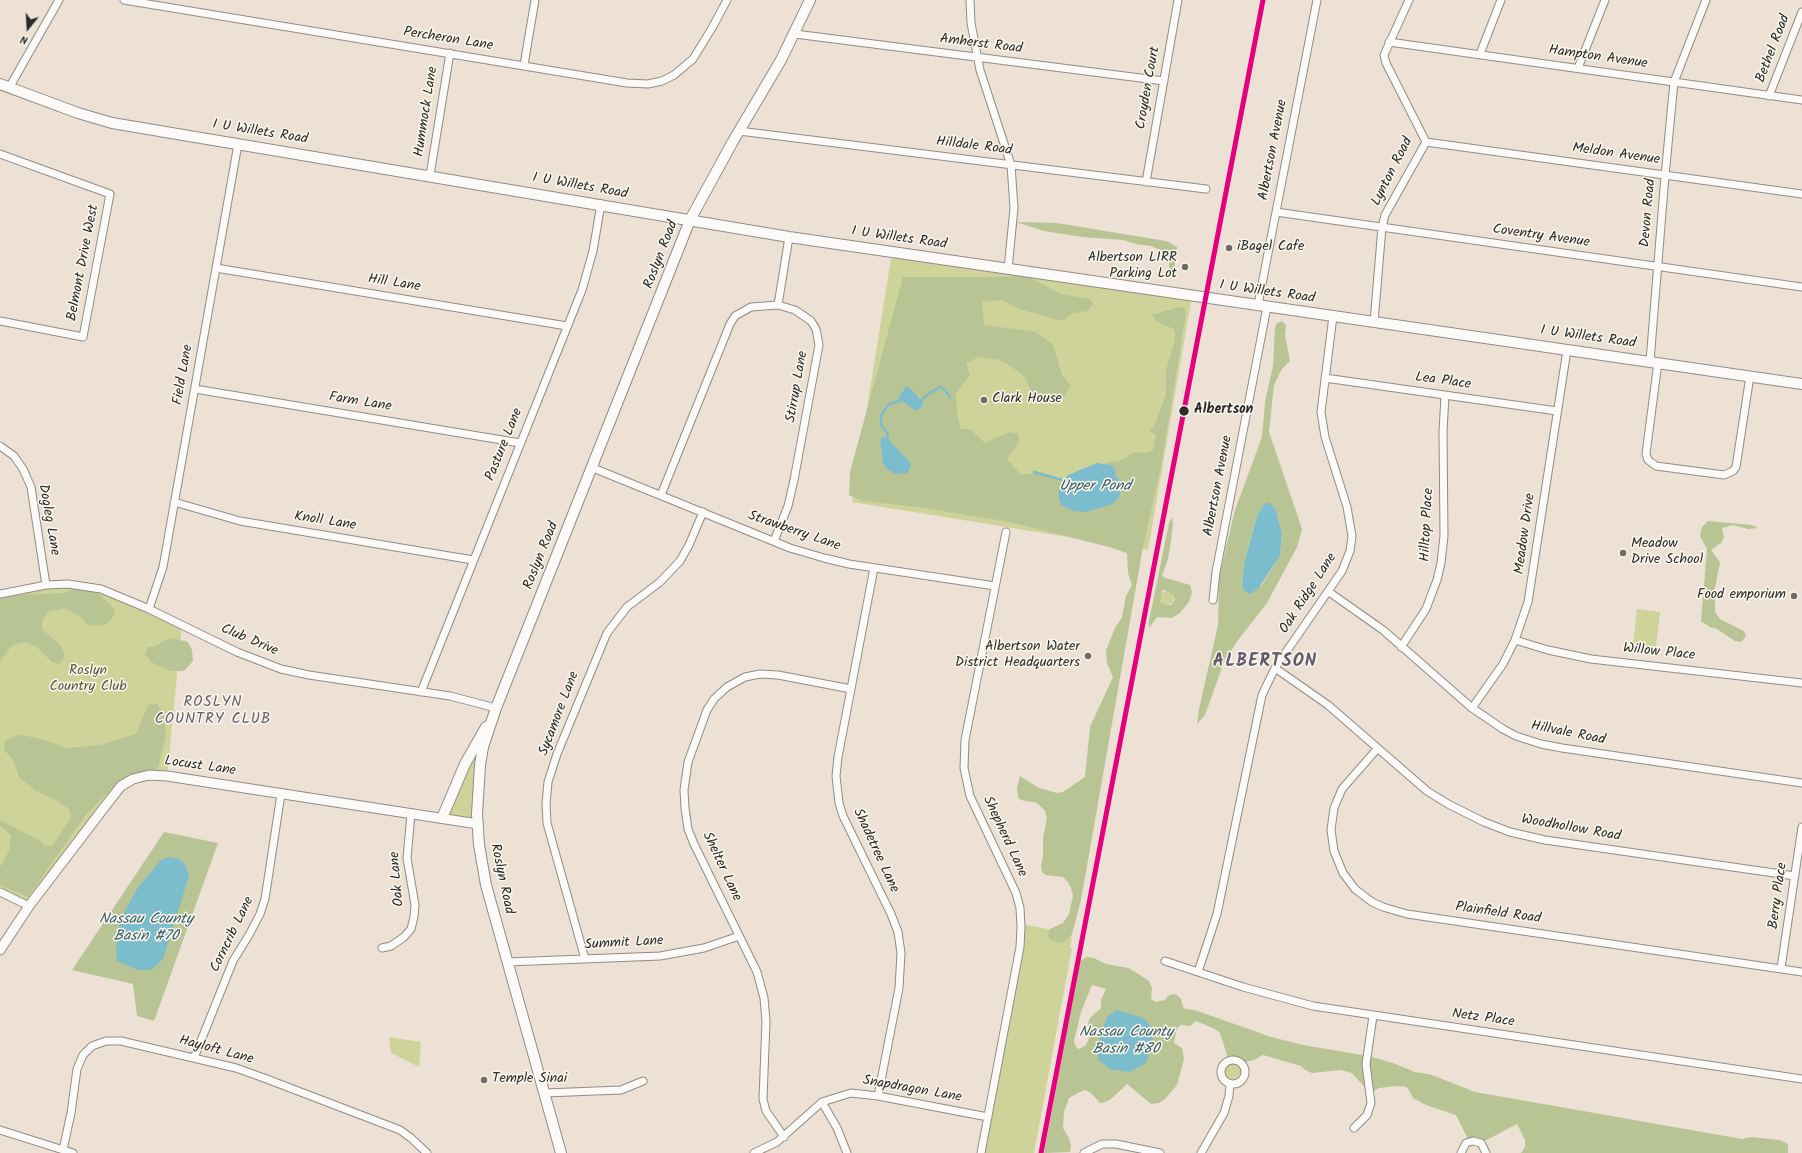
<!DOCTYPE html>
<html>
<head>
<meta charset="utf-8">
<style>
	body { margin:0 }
	#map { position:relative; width:1802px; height:1153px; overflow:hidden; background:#ece1d4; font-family:Kalam,sans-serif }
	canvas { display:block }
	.north { position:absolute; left:8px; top:8px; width:40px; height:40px; -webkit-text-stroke:3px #fbf7ec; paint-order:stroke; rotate:198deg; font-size:11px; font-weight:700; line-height:16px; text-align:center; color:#2b2b2b }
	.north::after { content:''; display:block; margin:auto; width:14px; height:18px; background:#2b2b2b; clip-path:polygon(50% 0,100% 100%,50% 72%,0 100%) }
</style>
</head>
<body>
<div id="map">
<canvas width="1802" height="1153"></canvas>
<div class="north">N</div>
</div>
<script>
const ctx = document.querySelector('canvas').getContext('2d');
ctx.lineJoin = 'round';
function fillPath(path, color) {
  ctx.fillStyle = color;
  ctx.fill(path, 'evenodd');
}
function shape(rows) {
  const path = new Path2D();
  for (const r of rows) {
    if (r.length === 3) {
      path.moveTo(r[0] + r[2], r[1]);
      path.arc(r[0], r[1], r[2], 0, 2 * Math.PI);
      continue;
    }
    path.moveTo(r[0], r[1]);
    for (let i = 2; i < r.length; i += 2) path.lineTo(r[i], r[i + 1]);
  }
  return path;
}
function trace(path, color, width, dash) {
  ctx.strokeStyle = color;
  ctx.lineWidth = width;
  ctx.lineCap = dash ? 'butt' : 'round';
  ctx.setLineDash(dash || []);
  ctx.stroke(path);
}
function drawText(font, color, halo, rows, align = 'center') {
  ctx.font = font + ' Kalam,sans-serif';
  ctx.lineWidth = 3;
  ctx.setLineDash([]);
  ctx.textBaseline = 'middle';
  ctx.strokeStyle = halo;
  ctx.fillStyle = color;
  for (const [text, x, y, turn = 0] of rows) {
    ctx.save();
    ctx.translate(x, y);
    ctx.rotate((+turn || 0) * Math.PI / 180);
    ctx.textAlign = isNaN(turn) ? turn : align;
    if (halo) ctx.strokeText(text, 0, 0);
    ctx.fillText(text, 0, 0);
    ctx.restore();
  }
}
fillPath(shape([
	[892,252,1192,296,1148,550,852,502],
	[46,585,83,585,182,625,167,776,149,775,121,786,29,906,0,892,0,594],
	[1167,598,7],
	[1637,609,1660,612,1656,647,1633,645],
	[474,747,483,747,478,824,442,818],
	[1022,924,1072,934,1070,948,1072,948,1034,1153,981,1153],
	[389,1037,421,1042,419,1067,391,1053],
	[1233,1072,12]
]), '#ced39a');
fillPath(shape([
	[1016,222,1057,223,1166,241,1177,247,1174,270,1171,275,1169,272,1169,257,1165,252,1151,246,1136,244,1123,240,1082,237,1044,231],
	[1025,275,1061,294,1090,299,1093,304,1088,311,1073,313,1062,321,1019,309,1002,300,982,302,984,325,1036,332,1053,345,1062,375,1071,386,1060,401,1049,403,1032,392,1024,376,1009,365,1000,360,979,357,966,363,970,375,956,394,957,414,961,429,970,429,985,443,1009,432,1018,434,1019,442,1007,459,1021,475,1037,473,1051,475,1062,483,1058,494,1086,512,1113,504,1120,480,1115,476,1111,465,1104,463,1122,460,1134,452,1145,453,1153,450,1156,435,1149,430,1154,427,1163,403,1166,393,1166,370,1175,341,1175,334,1174,329,1157,322,1152,315,1179,307,1184,308,1186,313,1161,467,1143,547,1081,900,1072,934,1062,943,1050,940,1048,935,1050,929,1063,923,1069,914,1073,896,1071,888,1068,882,1063,877,1046,875,1042,872,1041,865,1043,856,1043,838,1047,818,1045,811,1037,803,1021,800,1018,797,1017,788,1020,776,1039,788,1057,793,1063,792,1085,777,1090,727,1113,677,1107,663,1106,650,1115,628,1122,617,1126,596,1132,585,1128,573,1127,553,1109,547,1010,522,918,507,862,501,849,495,850,472,903,277,1005,277],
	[906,386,911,389,914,394,921,399,912,408,901,392],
	[887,438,893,444,909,461,887,469,883,463,880,441],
	[1282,321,1286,325,1285,335,1290,361,1282,369,1274,385,1269,432,1302,529,1297,547,1267,603,1238,640,1224,662,1205,715,1197,724,1199,709,1218,625,1219,577,1235,510,1262,437,1265,402,1273,366,1275,329,1276,324],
	[1267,503,1270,504,1276,510,1282,533,1280,556,1261,586,1242,587,1244,564,1257,516,1263,506],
	[1172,517,1173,523,1171,541,1168,559,1162,576,1166,578,1190,585,1192,592,1189,602,1179,614,1171,618,1157,617,1149,628,1149,621,1169,523],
	[1165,590,1173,595,1175,600,1171,605,1165,605,1160,601,1162,591],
	[1708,521,1751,525,1759,528,1748,529,1733,525,1722,528,1724,537,1721,543,1711,550,1720,562,1715,588,1715,612,1720,619,1744,631,1746,636,1741,642,1735,641,1717,629,1710,627,1701,621,1707,549,1700,536,1702,527],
	[77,589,96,592,110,604,115,611,112,619,105,625,93,626,86,624,82,618,65,608,48,612,42,621,42,629,60,645,65,655,62,661,59,664,52,662,37,647,25,642,12,645,0,662,0,599,17,595,63,593],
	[173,638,188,642,192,650,193,661,184,671,170,671,159,666,151,662,145,654,148,647,155,647,163,641],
	[157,703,164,715,166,736,158,768,131,776,114,786,85,816,28,897,0,885,0,867,9,851,11,835,0,826,0,820,39,840,46,847,53,845,71,817,69,809,54,799,37,792,19,777,13,760,5,751,4,743,11,737,22,735,45,740,66,748,101,745,136,734,148,705],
	[164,832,218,843,154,1021,137,1016,133,984,72,970],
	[1087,957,1094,958,1106,964,1128,968,1137,973,1149,981,1152,988,1151,999,1155,1002,1165,1000,1168,996,1173,994,1177,995,1181,999,1183,1007,1186,1009,1195,1010,1271,1037,1303,1045,1368,1056,1393,1063,1415,1072,1432,1075,1475,1092,1742,1139,1751,1137,1780,1140,1788,1144,1788,1153,1521,1153,1525,1147,1525,1140,1517,1124,1481,1143,1469,1141,1456,1115,1426,1105,1413,1098,1409,1090,1406,1087,1397,1086,1379,1088,1370,1093,1352,1073,1341,1070,1312,1073,1305,1070,1301,1066,1263,1055,1254,1060,1240,1063,1229,1061,1220,1033,1215,1029,1196,1021,1190,1026,1181,1025,1177,1028,1174,1043,1182,1048,1184,1059,1177,1085,1165,1099,1159,1103,1151,1104,1127,1084,1110,1100,1102,1103,1100,1103,1091,1093,1085,1090,1080,1092,1069,1098,1064,1112,1063,1128,1069,1138,1071,1146,1070,1152,1044,1153,1080,961],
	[1092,985,1106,989,1101,1000,1101,1008,1089,1019,1088,1026,1090,1036,1086,1045,1079,1049,1076,1047,1074,1041,1081,1012]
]), '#b9c494');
fillPath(shape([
	[906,386,911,389,923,403,920,409,916,411,898,398],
	[882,437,887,438,909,461,911,466,907,473,895,474,887,469,883,463,880,441],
	[1097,463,1111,465,1115,469,1115,476,1120,480,1122,486,1119,497,1113,504,1086,512,1074,511,1061,505,1058,494,1062,483,1068,475],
	[1266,503,1270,503,1276,510,1282,533,1280,556,1260,586,1251,594,1244,591,1242,587,1244,564,1257,516,1263,506],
	[169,857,179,859,185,864,189,876,163,959,151,970,138,970,117,961,116,948,120,920,137,889,161,860],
	[1117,1010,1143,1018,1153,1028,1153,1042,1146,1063,1130,1072,1110,1069,1099,1060,1097,1051,1099,1041,1107,1017]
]), '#7bbccd');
trace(shape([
	[920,401,931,392,941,387,946,391,950,398],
	[887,438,888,434,881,425,881,415,888,405,901,400],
	[1034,472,1066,481]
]), '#7bbccd', 2.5);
const minor = shape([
	[124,0,627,83,648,84,662,81,674,75,693,59,712,28,727,0],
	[970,0,971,23,980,70,1011,165,1014,208,1008,269],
	[1409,0,1384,55,1386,63,1426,142],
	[795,34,1164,81],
	[1389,42,1802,100],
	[1480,54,1501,0],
	[524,65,535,0],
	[1578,68,1605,0],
	[9,88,59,0],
	[1769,96,1802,12],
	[739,131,1206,189],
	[1426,142,1802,194],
	[0,154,110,194,83,337,0,321],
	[430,175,450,53],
	[1146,182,1178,0],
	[1276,212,1802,287],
	[216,268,567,326],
	[778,305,789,237],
	[1258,305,1317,0],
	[1374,322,1382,227,1385,215,1426,142],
	[1650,361,1665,176,1674,82,1706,0],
	[1658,362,1646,454,1648,460,1656,466,1724,475,1733,471,1736,467,1750,376],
	[1325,378,1557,411],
	[195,389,520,443],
	[0,446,14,456,23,469,31,487,46,585],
	[593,468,790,548,824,558,849,564,995,586],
	[661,495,730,324,735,316,751,307,778,305,795,310,811,321,816,329,819,345,794,480,788,506,774,541],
	[174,502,240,521,473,560],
	[874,568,838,757,836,776,839,803,843,816,891,914,898,932,901,953,899,988,878,1096],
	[1329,592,1383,630,1472,708,1503,729,1516,736,1541,744,1562,748,1802,783],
	[0,594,46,585,68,584,101,589,149,609,237,652,281,669,309,675,450,696,496,708],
	[1213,600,1216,572,1267,307],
	[149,609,163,567,238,144],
	[1515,640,1548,650,1591,659,1802,683],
	[1401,647,1426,609,1437,580,1441,563,1444,536,1443,432,1445,395],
	[1275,668,1328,705,1427,791,1448,804,1484,822,1510,832,1545,840,1795,876],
	[421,692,582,290,593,251,601,204],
	[1472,708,1503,664,1515,640,1528,602,1567,350],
	[1377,749,1342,789,1334,808,1331,830,1334,851,1343,873,1355,889,1372,902,1383,907,1407,914,1802,972],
	[0,892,29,906],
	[382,948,391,946,404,937,411,929,414,917,415,905,407,858,411,814],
	[585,959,547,823,546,804,548,782,557,754,607,633,627,607,660,582,680,561,689,545,703,512],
	[1165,961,1243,987,1313,1006,1802,1079],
	[507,962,660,956,704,948,739,936],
	[1781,968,1802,827],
	[1198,972,1217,914,1262,695,1275,668,1342,571,1350,551,1352,536,1347,507,1325,437,1321,412,1333,316],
	[194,1058,233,961,249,935,260,914,265,899,281,794],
	[1233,1072,12],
	[545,1093,621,1090,643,1081],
	[822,1102,837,1128,847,1153],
	[1354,1128,1367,1115,1371,1103,1366,1064,1373,1016],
	[0,1130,73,1153],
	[784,1137,766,1111,763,1099,766,1021,764,998,757,972,694,844,688,829,685,808,684,790,688,762,707,710,714,699,727,687,745,677,760,674,778,675,851,689],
	[63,1150,71,1113,77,1069,83,1055,92,1046,106,1041,121,1041,236,1068,264,1078,400,1130,411,1138,427,1153],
	[754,1153,777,1142,822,1102,851,1093,878,1096,988,1117],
	[981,1153,1020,947,1021,927,1020,908,1016,893,970,796,964,768,965,740,1006,532],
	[1084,1153,1102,1144,1116,1144,1160,1153],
	[1201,1153,1224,1113,1229,1096,1230,1084],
	[1461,1153,1466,1143,1473,1141,1481,1143,1486,1153]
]);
const tertiary = shape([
	[0,950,29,906,106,805,121,786,133,779,149,775,167,776,478,824]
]);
const secondary = shape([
	[0,84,78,113,112,123,789,237,1802,384],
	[442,818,465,764,486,727],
	[561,1153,486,885,479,845,477,814,480,765,483,747,496,708,690,220,732,143,781,60,810,0]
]);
trace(minor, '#918c85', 9);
trace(tertiary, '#918c85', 11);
trace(secondary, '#918c85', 12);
trace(minor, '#fcfaf9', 7);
trace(tertiary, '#fcfaf9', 9);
trace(secondary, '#fcfaf9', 10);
trace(shape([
	[1041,1153,1263,0]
]), '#e5007d', 5);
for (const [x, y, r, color] of [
	[1229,248,4,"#6f6b66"],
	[1185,267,4,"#6f6b66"],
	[984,400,4,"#6f6b66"],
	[1184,411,5.5,"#2b2b2b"],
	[1623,553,4,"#6f6b66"],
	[1794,596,4,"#6f6b66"],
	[1088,656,4,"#6f6b66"],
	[484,1080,4,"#6f6b66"]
]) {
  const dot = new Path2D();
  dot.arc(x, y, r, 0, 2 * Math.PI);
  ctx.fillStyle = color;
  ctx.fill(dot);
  trace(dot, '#fbf7ec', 1.5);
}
drawText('14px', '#2b2b2b', '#fbf7ec', [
	["Percheron Lane",448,40,9],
	["Amherst Road",981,45,7],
	["Bethel Road",1774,49,-69],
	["Hampton Avenue",1598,58,8],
	["Croyden Court",1149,88,-80],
	["Hummock Lane",427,112,-81],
	["I U Willets Road",260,133,9],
	["Hilldale Road",974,147,7],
	["Albertson Avenue",1274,150,-79],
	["Meldon Avenue",1616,155,8],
	["Lynton Road",1393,172,-63],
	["I U Willets Road",580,187,10],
	["Devon Road",1649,213,-85],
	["Coventry Avenue",1541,237,8],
	["I U Willets Road",899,239,8],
	["Roslyn Road",662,255,-69],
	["Belmont Drive West",84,263,-79],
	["Hill Lane",394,284,9],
	["I U Willets Road",1267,293,8],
	["I U Willets Road",1588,338,8],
	["Field Lane",184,375,-80],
	["Lea Place",1443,382,8],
	["Stirrup Lane",798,387,-80],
	["Farm Lane",360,403,9],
	["Pasture Lane",505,445,-68],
	["Albertson Avenue",1219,486,-79],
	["Dogleg Lane",48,520,80],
	["Knoll Lane",325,522,9],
	["Hilltop Place",1428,525,-87],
	["Strawberry Lane",794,532,19],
	["Meadow Drive",1526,534,-82],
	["Roslyn Road",542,556,-68],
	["Oak Ridge Lane",1309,594,-57],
	["Club Drive",249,641,23],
	["Willow Place",1659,653,6],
	["Sycamore Lane",560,714,-69],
	["Hillvale Road",1568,734,11],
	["Locust Lane",200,767,8],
	["Woodhollow Road",1571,829,10],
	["Shepherd Lane",1004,837,65],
	["Shadetree Lane",875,851,65],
	["Shelter Lane",721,867,65],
	["Oak Lane",398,879,-95],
	["Roslyn Road",501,879,78],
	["Berry Place",1779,896,-82],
	["Plainfield Road",1498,914,8],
	["Corncrib Lane",233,935,-64],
	["Summit Lane",624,944,-3],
	["Netz Place",1483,1019,8],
	["Hayloft Lane",216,1051,15],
	["Snapdragon Lane",912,1090,10]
]);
drawText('14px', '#2b2b2b', '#fbf7ec', [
	["iBagel Cafe",1237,248],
	["Albertson LIRR",1177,259,"right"],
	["Parking Lot",1177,275,"right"],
	["Clark House",992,400],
	["Meadow",1631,545],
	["Drive School",1631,561],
	["Food emporium",1786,596,"right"],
	["Albertson Water",1080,648,"right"],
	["District Headquarters",1080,664,"right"],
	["Temple Sinai",492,1080]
], 'left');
drawText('bold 14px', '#2b2b2b', '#fbf7ec', [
	["Albertson",1194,411]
], 'left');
drawText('14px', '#555a3e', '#fbf7ec', [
	["Roslyn",88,672],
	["Country Club",88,688]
]);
drawText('italic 15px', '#385f6b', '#fbf7ec', [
	["Upper Pond",1095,487],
	["Nassau County",146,920],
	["Basin #70",146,937],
	["Nassau County",1126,1033],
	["Basin #80",1126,1050]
]);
ctx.letterSpacing = '1px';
drawText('15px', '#645b6e', '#fbf7ec', [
	["ROSLYN",213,703],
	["COUNTRY CLUB",213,720]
]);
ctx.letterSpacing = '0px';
ctx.letterSpacing = '1px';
drawText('bold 18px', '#645b6e', '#fbf7ec', [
	["ALBERTSON",1265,663]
]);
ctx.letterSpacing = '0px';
</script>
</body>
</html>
